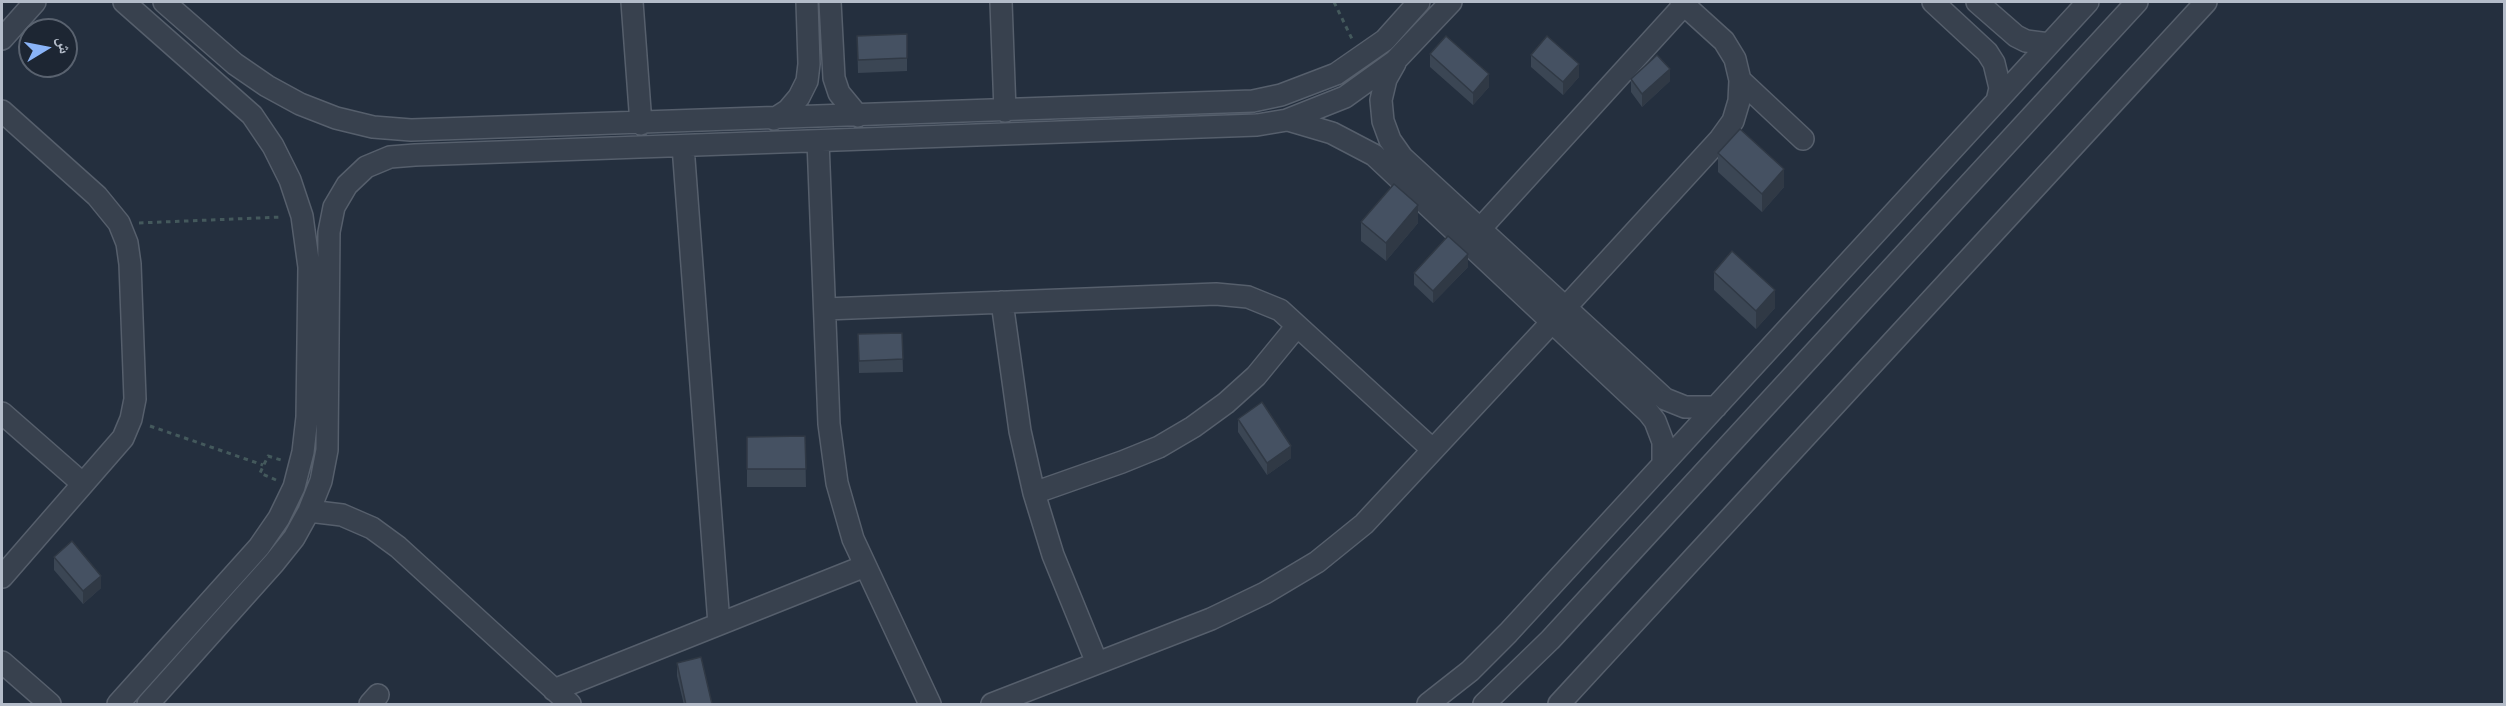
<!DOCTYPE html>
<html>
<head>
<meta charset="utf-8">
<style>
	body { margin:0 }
	#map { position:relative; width:2506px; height:706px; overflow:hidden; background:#242f3e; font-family:Montserrat,"Noto Naskh Arabic",sans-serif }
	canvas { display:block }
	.frame { position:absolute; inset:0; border:3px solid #b4bcc9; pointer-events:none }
	.north { position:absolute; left:18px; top:18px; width:60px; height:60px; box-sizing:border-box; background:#1d2633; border:2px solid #59626f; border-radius:50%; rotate:80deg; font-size:16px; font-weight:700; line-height:24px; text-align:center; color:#b4bcc9 }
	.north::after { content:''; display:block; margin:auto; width:21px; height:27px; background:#8ab4f8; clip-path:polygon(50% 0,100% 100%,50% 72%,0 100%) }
</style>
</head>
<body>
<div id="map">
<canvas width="2506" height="706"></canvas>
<div class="frame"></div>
<div class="north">ش</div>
</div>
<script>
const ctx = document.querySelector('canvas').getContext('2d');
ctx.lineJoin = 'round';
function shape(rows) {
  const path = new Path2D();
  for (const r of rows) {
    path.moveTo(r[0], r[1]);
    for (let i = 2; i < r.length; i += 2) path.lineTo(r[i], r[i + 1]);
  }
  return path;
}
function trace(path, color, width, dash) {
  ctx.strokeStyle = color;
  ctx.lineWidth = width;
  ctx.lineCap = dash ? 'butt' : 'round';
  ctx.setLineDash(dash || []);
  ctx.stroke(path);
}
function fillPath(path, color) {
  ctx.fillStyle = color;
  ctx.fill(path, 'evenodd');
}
const minor = shape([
	[164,2,235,64,267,86,300,104,336,118,373,127,411,130,1253,101,1281,95,1336,74,1385,40,1419,2],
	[632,2,641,124],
	[830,2,834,78,839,93,858,116],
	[1001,2,1005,111],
	[1933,2,1987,52,1994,63,2000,88,1997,101],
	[1977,2,2016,36,2026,41,2049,44],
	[2,39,35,2],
	[1395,63,1386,79,1381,100,1383,121,1390,140,1402,157,1665,399,1685,407,1716,407],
	[1740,80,1803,139],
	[2,111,97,196,119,223,127,243,130,264,135,399,131,419,123,438,2,577],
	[774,119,788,110,799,97,807,81,809,64,807,2],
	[1288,120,1332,133,1374,155,1648,412,1655,421,1663,442,1663,464],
	[818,141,829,424,837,483,853,539,930,704],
	[683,146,719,624],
	[1480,229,1684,5],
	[1002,302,1020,431,1034,493,1053,555,1097,663],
	[1565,308,1720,139,1733,121,1739,101,1740,80,1735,59,1724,41,1681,2],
	[825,309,1216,294,1248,297,1280,310,1433,450],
	[2,413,83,484],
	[1034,493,1122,462,1159,447,1193,427,1226,403,1256,376,1297,326],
	[309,511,342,515,372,528,398,547,570,704],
	[2,662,50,704],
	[554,690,865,566],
	[118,704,259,547,279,518,294,487,303,452,307,417,309,267,302,216,290,180,273,146,252,115,124,2],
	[148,704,274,563,294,538,309,511,321,481,327,450,329,232,334,207,347,185,366,167,390,157,415,155,1257,125,1287,120,1345,97,1395,61,1451,2],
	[370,704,378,695],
	[992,704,1211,619,1265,593,1317,562,1364,524,1552,322],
	[1428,704,1470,671,1508,633,2088,2],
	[1484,704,1550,640,2137,2],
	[1559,704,2206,2]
]);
trace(minor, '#565f6c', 24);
trace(shape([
	[1334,2,1352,39],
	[139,223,282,217],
	[150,426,263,465],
	[276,480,260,473,268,456,281,460]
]), '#44595c', 3, [4.5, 4.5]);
trace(minor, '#38414e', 21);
fillPath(shape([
	[907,34,907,71,858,73,857,36],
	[1430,54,1489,87,1473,105,1430,67],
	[1531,55,1579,77,1563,95,1531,67],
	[1631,79,1670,81,1642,107,1631,92],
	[1718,153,1784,187,1762,212,1718,172],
	[1361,222,1418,223,1386,261,1361,241],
	[1468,267,1433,303,1414,285,1414,273],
	[1714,272,1775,308,1756,329,1714,290],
	[902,333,903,372,859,373,858,334],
	[1238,419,1291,458,1267,475,1238,432],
	[805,436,806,487,747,487,747,437],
	[54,557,101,588,83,604,54,570],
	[677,663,712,705,684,705,677,676]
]), '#3b4654');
fillPath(shape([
	[1579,64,1579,77,1563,95,1563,82],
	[1670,69,1670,81,1642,107,1642,94],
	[1489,74,1489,87,1473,105,1473,93],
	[1784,169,1784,187,1762,212,1762,194],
	[1418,205,1418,223,1386,261,1386,243],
	[1468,254,1468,267,1433,303,1433,291],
	[1775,290,1775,308,1756,329,1756,311],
	[1291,446,1291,458,1267,475,1267,463],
	[101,576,101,588,83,604,83,591]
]), '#303945');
const building = shape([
	[907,34,907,58,858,60,857,36,907,34],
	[1446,36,1489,74,1473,93,1430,54,1446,36],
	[1547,36,1579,64,1563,82,1531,55,1547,36],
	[1657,55,1670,69,1642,94,1631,79,1657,55],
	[1740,129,1784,169,1762,194,1718,153,1740,129],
	[1394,184,1418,205,1386,243,1361,222,1394,184],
	[1448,236,1468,254,1433,291,1414,273,1448,236],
	[1732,251,1775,290,1756,311,1714,272,1732,251],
	[902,333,903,359,859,361,858,334,902,333],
	[1262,402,1291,446,1267,463,1238,419,1262,402],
	[805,436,806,469,747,469,747,437,805,436],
	[72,541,101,576,83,591,54,557,72,541],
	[701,657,712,704,708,705,686,705,677,663,701,657]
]);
fillPath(building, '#455162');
trace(building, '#303945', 1.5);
</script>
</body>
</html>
